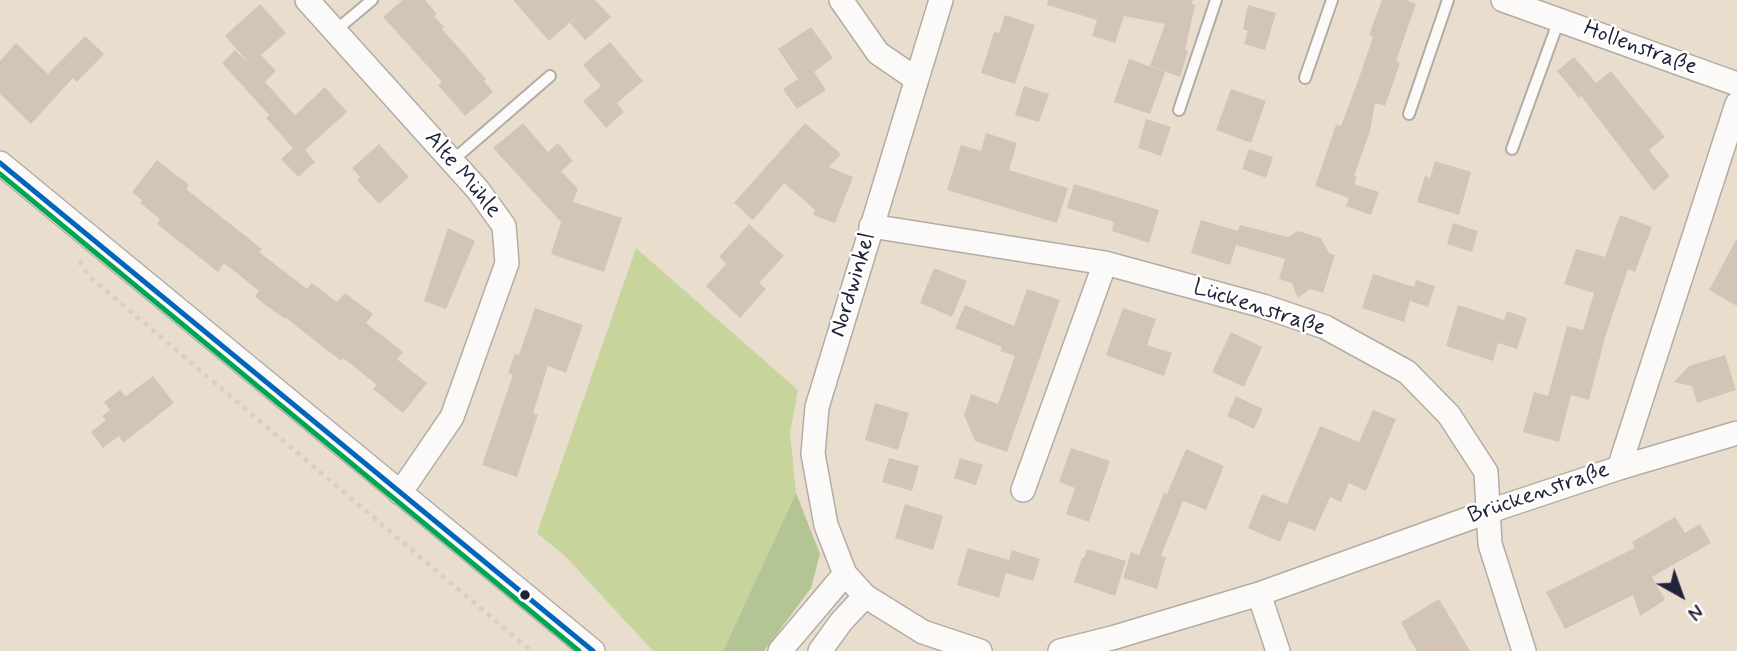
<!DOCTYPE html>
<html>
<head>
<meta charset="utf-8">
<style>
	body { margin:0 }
	#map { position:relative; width:1737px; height:651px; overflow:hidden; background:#e9dece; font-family:Mynerve,sans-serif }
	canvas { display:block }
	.north { position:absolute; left:1646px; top:560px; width:70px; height:70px; -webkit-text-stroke:5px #fff; paint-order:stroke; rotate:140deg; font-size:19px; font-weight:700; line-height:28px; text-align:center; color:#22223b }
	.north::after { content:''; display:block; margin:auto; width:24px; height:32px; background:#22223b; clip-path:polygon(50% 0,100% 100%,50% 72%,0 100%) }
</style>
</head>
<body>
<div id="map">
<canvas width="1737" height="651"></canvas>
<div class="north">N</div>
</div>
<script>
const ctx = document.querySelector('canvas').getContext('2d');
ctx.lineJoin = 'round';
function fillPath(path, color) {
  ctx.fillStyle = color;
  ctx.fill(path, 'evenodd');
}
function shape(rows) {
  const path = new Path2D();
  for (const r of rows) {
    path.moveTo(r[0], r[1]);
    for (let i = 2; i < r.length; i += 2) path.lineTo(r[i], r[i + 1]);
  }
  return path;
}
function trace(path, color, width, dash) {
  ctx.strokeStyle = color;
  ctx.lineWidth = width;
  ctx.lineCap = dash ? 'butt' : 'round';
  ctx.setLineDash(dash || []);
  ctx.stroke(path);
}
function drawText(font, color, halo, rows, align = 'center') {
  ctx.font = font + ' Mynerve,sans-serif';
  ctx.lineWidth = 5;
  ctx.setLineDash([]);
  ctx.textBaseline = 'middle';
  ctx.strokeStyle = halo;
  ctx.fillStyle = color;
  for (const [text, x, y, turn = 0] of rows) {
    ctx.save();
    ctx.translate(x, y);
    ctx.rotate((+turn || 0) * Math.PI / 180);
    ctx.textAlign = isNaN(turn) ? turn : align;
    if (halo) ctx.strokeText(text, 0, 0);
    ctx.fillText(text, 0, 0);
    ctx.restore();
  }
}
fillPath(shape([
	[636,248,798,390,790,433,796,493,723,651,653,651,565,556,537,533]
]), '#c7d49c');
fillPath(shape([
	[796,493,820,554,811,588,764,651,723,651]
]), '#b4c595');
fillPath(shape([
	[403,0,425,0,437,14,434,16,444,27,442,29,486,79,484,81,493,92,465,116,438,85,442,82,383,17],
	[513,0,595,0,549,41],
	[595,0,611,17,585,40,570,23],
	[1048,0,1193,0,1192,4,1195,5,1185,50,1188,51,1180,77,1150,66,1165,24,1124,16,1115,43,1092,36,1097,20,1047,5],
	[1382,0,1406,0,1416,4,1396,61,1400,63,1385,106,1375,103,1370,131,1354,176,1357,177,1354,184,1379,192,1371,215,1346,206,1352,190,1349,198,1315,186,1336,125,1341,126,1360,75,1373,37,1369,35],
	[260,4,286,33,261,55,276,71,265,82,295,115,325,87,347,112,305,150,315,162,298,177,281,159,293,148,266,118,269,115,222,63,235,50,250,64,225,36],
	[1248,5,1276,13,1265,50,1244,44,1248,31,1243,29],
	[1005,15,1035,25,1015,84,981,73,994,32,999,33],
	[811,27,833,58,814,72,826,90,797,109,783,89,798,79,778,49],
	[85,36,104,54,77,82,73,78,31,124,0,94,0,61,16,43,48,74],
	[610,42,643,81,617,103,624,112,606,128,583,101,601,86,583,65],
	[1574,57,1596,83,1611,71,1665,137,1649,150,1670,176,1654,191,1581,96,1579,98,1557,71],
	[1129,59,1165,72,1150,114,1114,102],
	[1024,86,1049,94,1039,122,1015,115],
	[1231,89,1266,101,1251,143,1216,130],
	[1146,119,1171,127,1161,156,1138,148],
	[523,123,548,152,558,143,573,161,561,171,578,189,573,202,622,218,604,272,551,254,561,222,493,148],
	[805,123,841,154,829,167,853,177,835,223,813,215,815,210,784,183,753,220,734,203],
	[986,133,1017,143,1009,170,1068,188,1057,223,947,190,961,145,981,151],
	[379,144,409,177,379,204,357,180,360,177,352,168],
	[1249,149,1273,157,1266,178,1242,169],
	[157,160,189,185,186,189,262,249,259,252,307,289,312,283,337,302,345,293,373,314,366,323,403,352,397,359,427,383,403,413,373,389,377,385,343,358,341,361,286,318,285,319,264,304,255,296,259,291,224,263,218,272,157,224,160,219,140,203,142,200,132,192],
	[1435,161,1471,172,1459,215,1417,202,1425,176,1430,178],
	[1074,184,1159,210,1149,243,1112,231,1114,222,1067,208],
	[1620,215,1652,227,1635,272,1628,269,1605,337,1589,400,1571,395,1559,442,1523,432,1534,392,1548,396,1567,326,1583,330,1594,293,1564,284,1576,249,1605,257],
	[1201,220,1238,231,1240,225,1288,237,1298,231,1321,238,1329,253,1335,255,1323,293,1310,289,1298,298,1292,283,1279,279,1285,259,1236,245,1230,265,1191,253],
	[1453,223,1478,231,1472,252,1447,244],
	[749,224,784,256,759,283,766,289,740,318,706,286,726,264,719,257],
	[448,228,475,241,446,309,424,301],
	[1737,238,1737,306,1709,290],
	[934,268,967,281,952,317,920,303],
	[1373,274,1414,287,1416,280,1435,286,1428,307,1410,301,1404,322,1362,308],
	[1027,289,1060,300,1007,452,975,441,964,415,971,394,998,404,1015,356,1000,351,1002,347,955,328,965,305,1014,326],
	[1458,305,1504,320,1507,311,1527,318,1517,349,1498,343,1493,361,1446,346],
	[535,308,583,325,566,373,548,366,533,413,538,415,517,477,482,465,513,375,508,373,515,354,519,355],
	[1123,308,1156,319,1147,345,1172,353,1164,376,1106,355],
	[1231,332,1262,347,1244,387,1212,372],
	[1725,355,1736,390,1697,403,1692,386,1674,382,1689,366],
	[153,376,174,403,123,443,119,436,103,448,91,432,106,420,102,416,110,410,104,402,120,390,126,396],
	[1236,396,1263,409,1254,429,1227,416],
	[875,403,909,413,898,450,865,440],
	[1373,410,1396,419,1366,491,1349,483,1341,502,1330,497,1315,531,1289,521,1280,542,1248,528,1262,494,1287,504,1320,426,1359,442],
	[1071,448,1110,461,1089,522,1066,514,1075,488,1059,482],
	[1186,449,1224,466,1206,510,1183,501,1161,556,1166,557,1157,589,1123,578,1131,552,1139,555,1164,493,1167,494],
	[889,458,919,466,912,491,882,482],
	[960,458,983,465,976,485,954,478],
	[905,504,943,516,933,550,895,538],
	[1675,517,1685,533,1700,524,1711,543,1652,577,1665,600,1640,616,1633,595,1565,629,1546,592,1635,548,1632,542],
	[968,548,1009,560,1012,550,1040,559,1033,581,1006,573,999,598,957,585],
	[1087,549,1126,561,1115,596,1074,582,1082,558,1084,558],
	[1439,599,1470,651,1417,651,1409,638,1401,622]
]), '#d2c5b8');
const lane = shape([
	[335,31,372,0],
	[1305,78,1332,0],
	[1179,110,1216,0],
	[1409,114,1448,0],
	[1512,149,1559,20],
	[452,161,550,76]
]);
const street = shape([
	[307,0,478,190,504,226,507,263,452,417,400,493],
	[841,0,878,53,916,79],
	[941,0,817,407,813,454,826,525,845,574,865,596,923,632,980,651],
	[1503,0,1737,84],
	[0,163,593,651],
	[871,226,1105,263,1263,306,1325,327,1407,372,1449,415,1486,472,1490,544,1524,651],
	[1619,468,1737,433],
	[1023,490,1105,263],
	[1259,594,1278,651],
	[780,651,845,574],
	[820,651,841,622,865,596],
	[1060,651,1112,638,1259,594,1487,512,1619,468,1737,104]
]);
trace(lane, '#b3aca5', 14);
trace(street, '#b3aca5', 26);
trace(shape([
	[79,261,90,277,531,651]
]), '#d3d0ce', 4.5, [5, 5]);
trace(lane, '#fcfaf8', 10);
trace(street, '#fcfaf8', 23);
trace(shape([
	[0,163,593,651]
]), '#0065bd', 5);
trace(shape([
	[0,174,579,651]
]), '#00a651', 5);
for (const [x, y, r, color] of [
	[525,595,6,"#22223b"]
]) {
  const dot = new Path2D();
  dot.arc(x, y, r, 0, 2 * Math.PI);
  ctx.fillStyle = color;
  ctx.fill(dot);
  trace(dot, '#fff', 2.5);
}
drawText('23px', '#22223b', '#fff', [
	["Hollenstraße",1640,49,20],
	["Alte Mühle",462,175,50],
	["Nordwinkel",854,285,-73],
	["Lückenstraße",1259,309,18],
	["Brückenstraße",1539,494,-19]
]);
</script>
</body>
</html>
